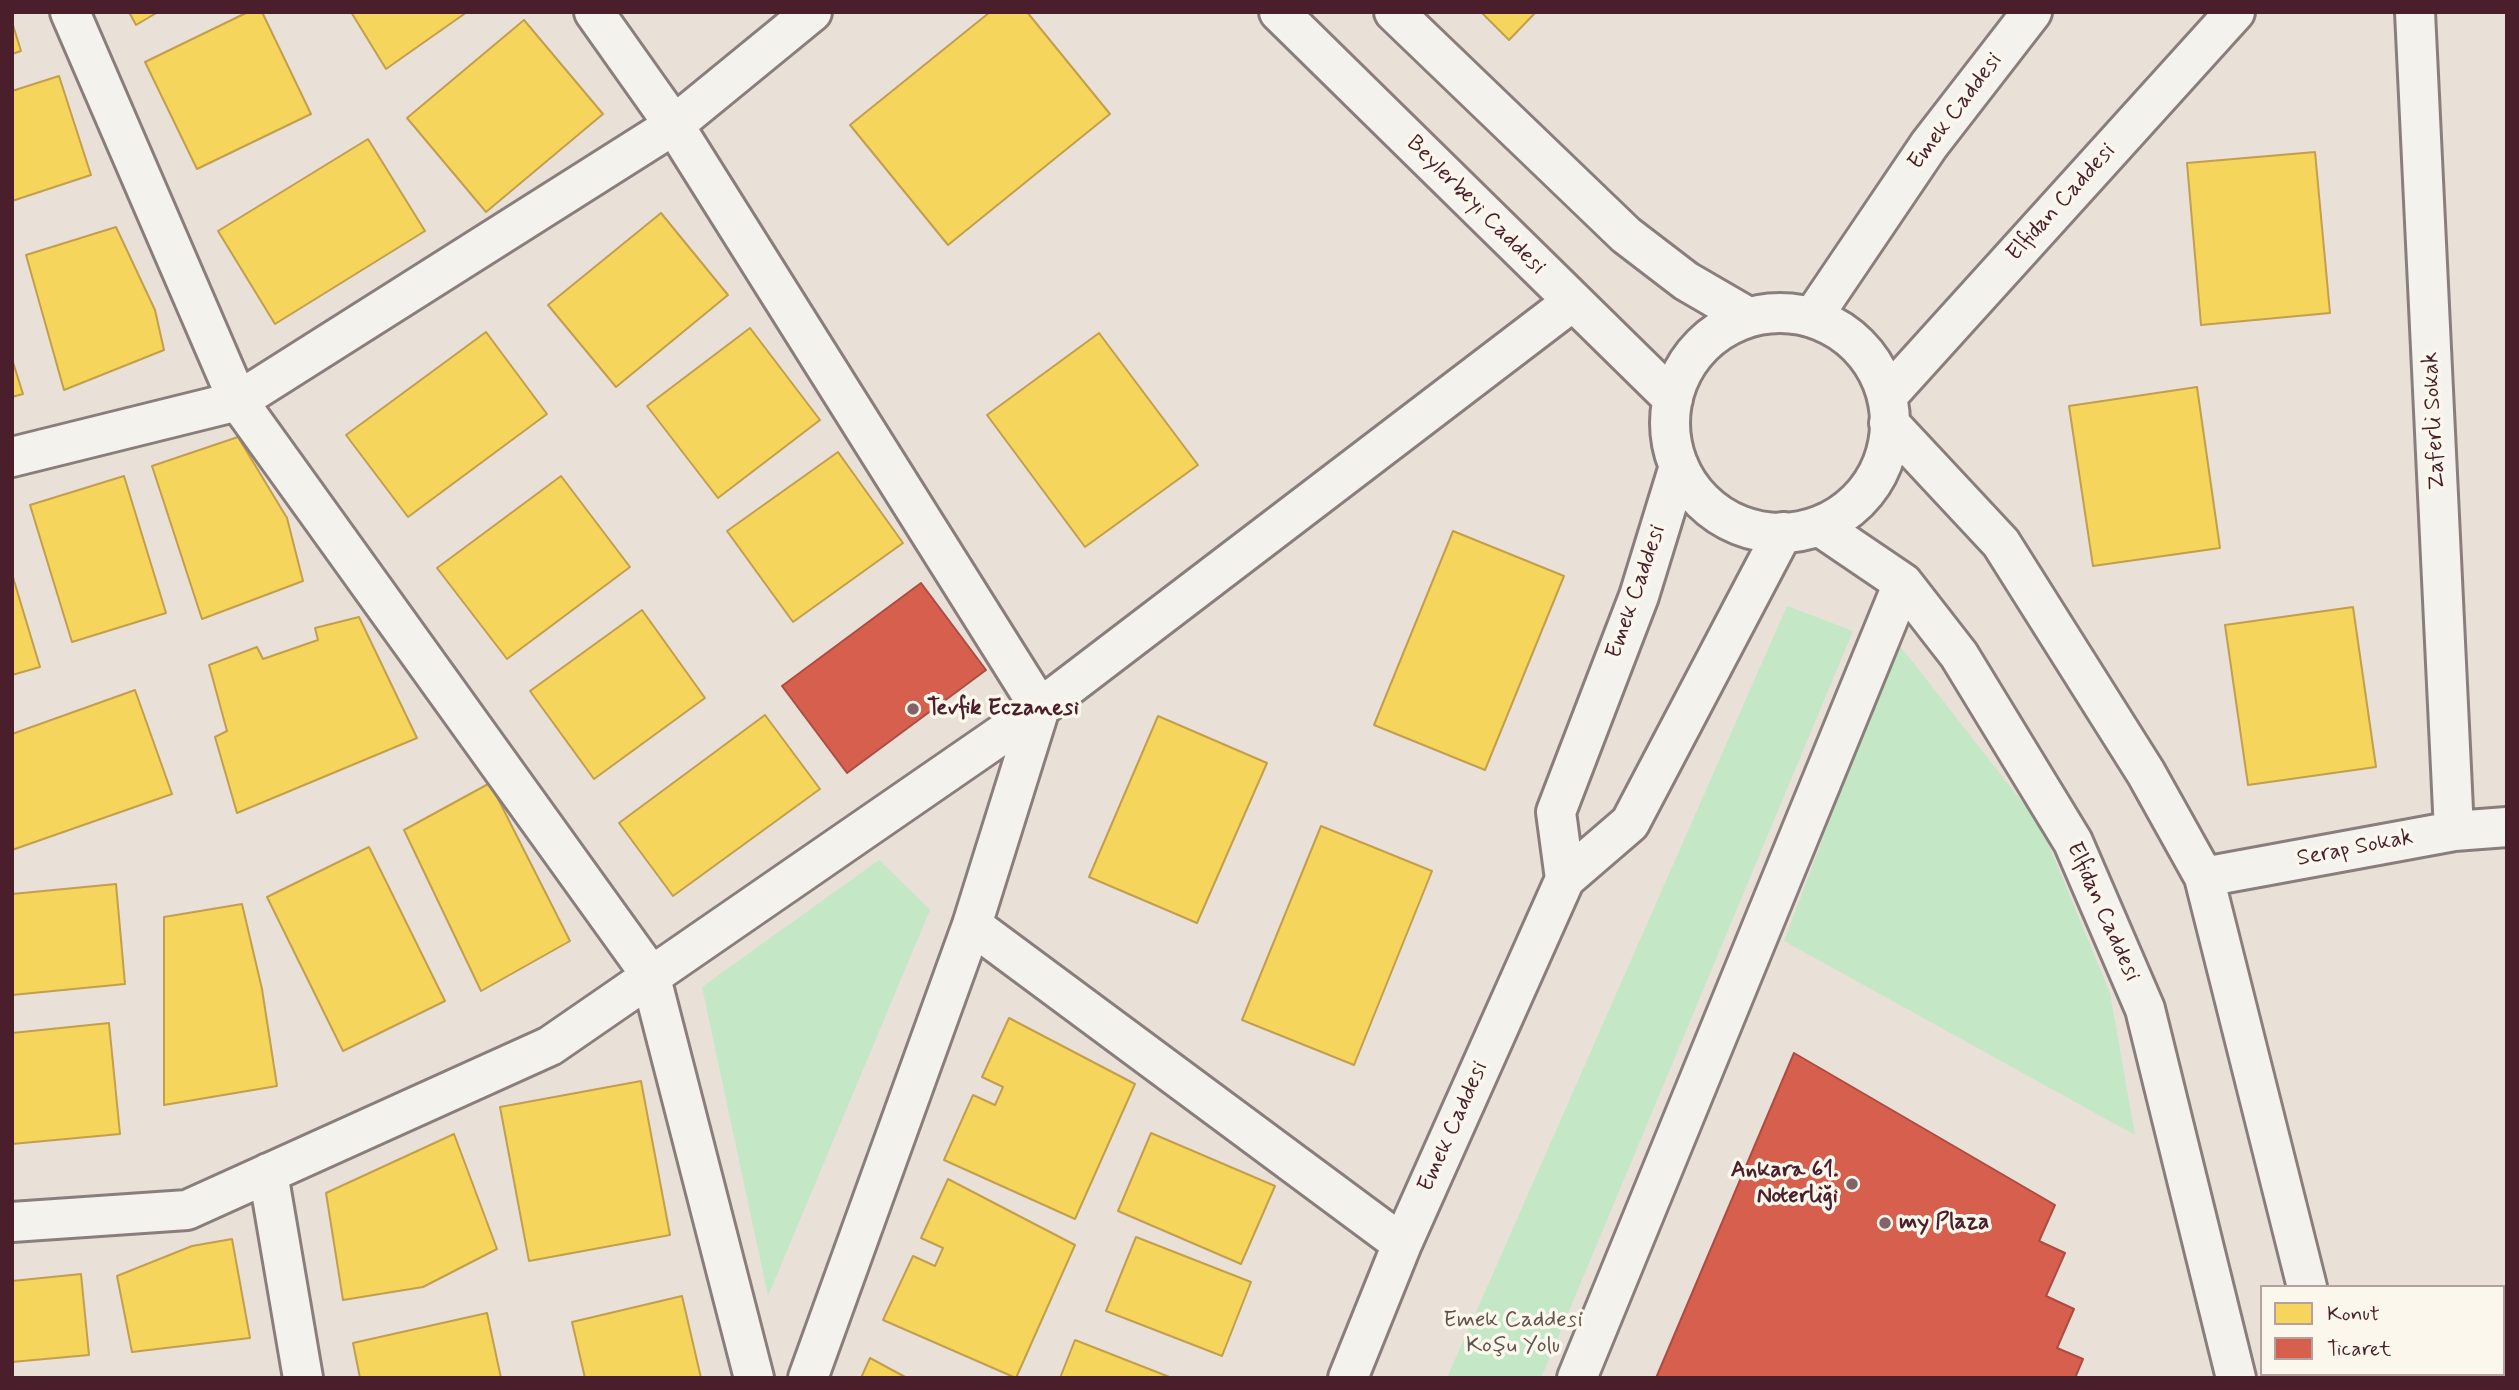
<!DOCTYPE html>
<html>
<head>
<meta charset="utf-8">
<style>
	body { margin:0 }
	#map { position:relative; width:2519px; height:1390px; overflow:hidden; background:#e9e0d8; font-family:Mynerve,sans-serif }
	canvas { display:block }
	.frame { position:absolute; inset:0; border:14px solid #4a1f2b; pointer-events:none }
	.legend { position:absolute; left:2260px; top:1285px; width:245px; height:91px; box-sizing:border-box; background:#fbf7ec; border:2px solid #b4a19f; margin:0; padding:9px 12px; list-style:none; font-size:21px; color:#4a1f2b }
	.legend li { display:flex; align-items:center; gap:14px; height:35px }
	.legend b { width:35px; border:2px solid #b4a19f }
</style>
</head>
<body>
<div id="map">
<canvas width="2519" height="1390"></canvas>
<div class="frame"></div>
<ul class="legend">
<li><b style="height:19px;background:#f6d55c"></b>Konut</li>
<li><b style="height:19px;background:#d6604d"></b>Ticaret</li>
</ul>
</div>
<script>
const ctx = document.querySelector('canvas').getContext('2d');
ctx.lineJoin = 'round';
function fillPath(path, color) {
  ctx.fillStyle = color;
  ctx.fill(path, 'evenodd');
}
function shape(rows) {
  const path = new Path2D();
  for (const r of rows) {
    if (r.length === 3) {
      path.moveTo(r[0] + r[2], r[1]);
      path.arc(r[0], r[1], r[2], 0, 2 * Math.PI);
      continue;
    }
    path.moveTo(r[0], r[1]);
    for (let i = 2; i < r.length; i += 2) path.lineTo(r[i], r[i + 1]);
  }
  return path;
}
function trace(path, color, width, dash) {
  ctx.strokeStyle = color;
  ctx.lineWidth = width;
  ctx.lineCap = dash ? 'butt' : 'round';
  ctx.setLineDash(dash || []);
  ctx.stroke(path);
}
function drawText(font, color, halo, rows, align = 'center') {
  ctx.font = font + ' Mynerve,sans-serif';
  ctx.lineWidth = 7;
  ctx.setLineDash([]);
  ctx.textBaseline = 'middle';
  ctx.strokeStyle = halo;
  ctx.fillStyle = color;
  for (const [text, x, y, turn = 0] of rows) {
    ctx.save();
    ctx.translate(x, y);
    ctx.rotate((+turn || 0) * Math.PI / 180);
    ctx.textAlign = isNaN(turn) ? turn : align;
    if (halo) ctx.strokeText(text, 0, 0);
    ctx.fillText(text, 0, 0);
    ctx.restore();
  }
}
fillPath(shape([
	[1787,606,1853,631,1541,1378,1447,1378],
	[1897,642,2041,826,2110,993,2135,1135,1784,941],
	[879,860,930,910,768,1296,702,987]
]), '#c4e7c6');
const homes = shape([
	[129,12,158,12,136,25,129,12],
	[248,12,262,12,311,114,197,169,145,62,248,12],
	[351,12,467,12,386,69,351,12],
	[990,12,1027,12,1110,114,948,245,850,125,990,12],
	[1481,12,1536,12,1509,40,1481,12],
	[524,20,603,114,486,212,407,118,524,20],
	[12,22,21,51,12,54,12,22],
	[59,76,91,175,12,201,12,91,59,76],
	[368,139,425,231,275,324,218,231,368,139],
	[2315,152,2330,313,2201,325,2187,163,2315,152],
	[661,213,728,295,616,387,548,305,661,213],
	[116,227,155,310,164,350,64,390,26,255,116,227],
	[750,328,820,420,718,498,647,406,750,328],
	[486,332,547,414,408,517,346,435,486,332],
	[1099,333,1198,465,1085,547,987,415,1099,333],
	[12,359,23,394,12,397,12,359],
	[2197,387,2220,548,2093,566,2069,406,2197,387],
	[238,437,287,518,303,581,202,619,152,466,238,437],
	[838,452,903,543,793,622,727,531,838,452],
	[124,476,166,613,72,642,30,505,124,476],
	[561,476,630,567,507,659,437,568,561,476],
	[1453,531,1564,576,1485,770,1374,725,1453,531],
	[12,574,40,667,12,675,12,574],
	[2353,607,2376,767,2248,785,2225,625,2353,607],
	[642,610,705,698,594,779,530,691,642,610],
	[359,617,417,738,237,813,215,737,227,731,209,665,257,647,263,659,318,640,315,628,359,617],
	[135,690,172,794,12,850,12,734,135,690],
	[765,715,820,789,673,896,619,823,765,715],
	[1158,716,1267,763,1197,923,1089,877,1158,716],
	[490,783,570,941,481,991,404,830,490,783],
	[1321,826,1432,871,1354,1065,1242,1020,1321,826],
	[369,847,445,1001,343,1051,267,897,369,847],
	[116,884,125,984,12,995,12,894,116,884],
	[242,904,262,989,277,1086,164,1105,164,917,242,904],
	[1009,1018,1135,1084,1075,1219,944,1160,973,1095,995,1105,1003,1087,982,1077,1009,1018],
	[109,1023,120,1134,12,1144,12,1033,109,1023],
	[641,1081,670,1235,529,1261,500,1107,641,1081],
	[1151,1133,1275,1186,1241,1264,1118,1211,1151,1133],
	[454,1134,497,1249,423,1287,343,1300,326,1193,454,1134],
	[948,1179,1075,1245,1016,1378,883,1320,913,1256,935,1266,943,1248,921,1238,948,1179],
	[1136,1237,1251,1282,1222,1356,1106,1311,1136,1237],
	[232,1239,250,1338,132,1352,117,1276,192,1246,232,1239],
	[81,1274,89,1355,12,1362,12,1281,81,1274],
	[682,1296,701,1378,585,1378,572,1322,682,1296],
	[487,1313,501,1378,360,1378,353,1343,487,1313],
	[1075,1340,1172,1378,1060,1378,1075,1340],
	[870,1358,907,1378,861,1378,870,1358]
]);
fillPath(homes, '#f6d55c');
trace(homes, '#c29e4d', 2);
const shops = shape([
	[921,583,986,670,847,773,782,686,921,583],
	[1794,1053,2055,1205,2039,1241,2065,1253,2046,1296,2074,1309,2057,1348,2083,1359,2075,1378,1656,1378,1794,1053]
]);
fillPath(shops, '#d6604d');
trace(shops, '#ac4c43', 2);
const minor = shape([
	[70,12,238,401,650,974,754,1378],
	[594,12,674,125,1040,708,972,925,808,1378],
	[1279,12,1673,399],
	[1394,12,1626,235,1686,281,1748,317],
	[2415,12,2454,831],
	[1780,423,110],
	[1812,318,1929,145,2032,12],
	[1890,393,2235,12],
	[1889,423,2001,543,2146,773,2204,877,2307,1287],
	[12,457,238,401,674,125,812,12],
	[1679,466,1639,596,1556,812,1565,879,1630,823,1783,532],
	[1819,526,1903,583,1959,655,2073,842,2145,1009,2236,1378],
	[2204,877,2454,831,2507,827],
	[972,925,1402,1244],
	[268,1173,303,1378],
	[12,1222,187,1210,550,1046,1040,708,1572,302],
	[2329,1374,2330,1378],
	[1348,1378,1402,1244,1565,879],
	[1577,1378,1903,583]
]);
trace(minor, '#8a7e7c', 44);
trace(minor, '#f4f2ed', 38);
for (const [x, y, r, color] of [
	[913,709,7,"#826368"],
	[1852,1184,7,"#826368"],
	[1885,1223,7,"#826368"]
]) {
  const dot = new Path2D();
  dot.arc(x, y, r, 0, 2 * Math.PI);
  ctx.fillStyle = color;
  ctx.fill(dot);
  trace(dot, '#fbf7ec', 2.5);
}
drawText('23px', '#4a1f2b', '#fbf7ec', [
	["Emek Caddesi",1956,112,-53],
	["Elfidan Caddesi",2062,203,-48],
	["Beylerbeyi Caddesi",1475,206,45],
	["Zaferli Sokak",2435,421,-93],
	["Emek Caddesi",1637,592,-71],
	["Serap Sokak",2355,849,-11],
	["Elfidan Caddesi",2102,912,66],
	["Emek Caddesi",1454,1127,-66]
]);
drawText('bold 23px', '#4a1f2b', '#fbf7ec', [
	["Tevfik Eczanesi",927,709],
	["Ankara 61.",1838,1171,"right"],
	["Noterliği",1838,1197,"right"],
	["my Plaza",1899,1223]
], 'left');
drawText('23px', '#61524e', '#fbf7ec', [
	["Emek Caddesi",1513,1321],
	["Koşu Yolu",1513,1347]
]);
</script>
</body>
</html>
